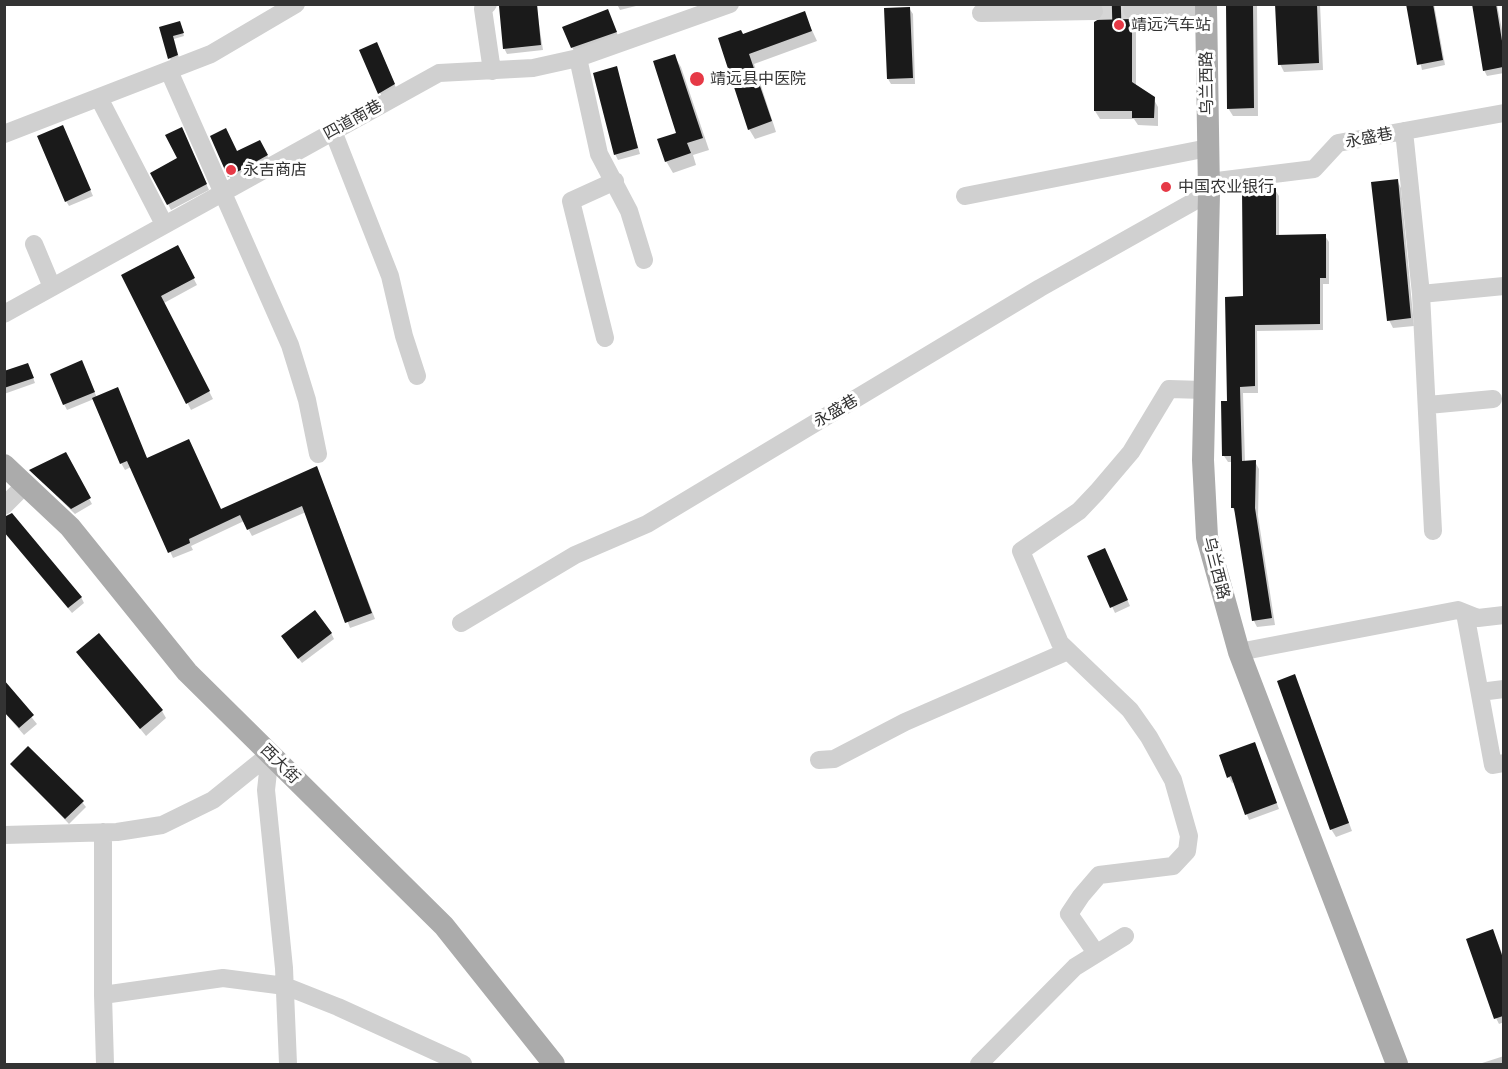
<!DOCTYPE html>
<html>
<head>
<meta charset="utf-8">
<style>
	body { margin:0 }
	#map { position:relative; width:1508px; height:1069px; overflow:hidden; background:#fff; font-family:Inter,sans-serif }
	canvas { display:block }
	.frame { position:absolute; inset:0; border:6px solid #333; pointer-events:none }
</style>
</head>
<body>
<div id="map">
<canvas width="1508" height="1069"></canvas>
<div class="frame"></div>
</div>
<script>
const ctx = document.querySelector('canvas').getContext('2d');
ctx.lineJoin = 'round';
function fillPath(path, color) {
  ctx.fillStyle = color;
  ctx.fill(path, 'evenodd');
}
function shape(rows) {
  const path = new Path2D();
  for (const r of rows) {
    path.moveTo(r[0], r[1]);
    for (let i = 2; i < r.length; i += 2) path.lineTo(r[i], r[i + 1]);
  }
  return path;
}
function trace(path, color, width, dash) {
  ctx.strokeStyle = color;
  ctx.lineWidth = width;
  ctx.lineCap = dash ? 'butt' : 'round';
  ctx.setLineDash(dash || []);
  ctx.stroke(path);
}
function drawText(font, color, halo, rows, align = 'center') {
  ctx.font = font + ' Inter,"Noto Sans SC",sans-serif';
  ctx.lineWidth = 6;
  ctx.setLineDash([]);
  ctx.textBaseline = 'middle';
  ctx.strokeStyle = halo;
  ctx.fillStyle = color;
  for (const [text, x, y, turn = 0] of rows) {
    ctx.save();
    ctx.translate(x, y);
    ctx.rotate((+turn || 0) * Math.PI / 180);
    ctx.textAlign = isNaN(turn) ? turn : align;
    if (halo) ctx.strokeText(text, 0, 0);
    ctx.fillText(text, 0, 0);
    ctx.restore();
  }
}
fillPath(shape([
	[536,4,543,50,507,54,504,48,501,7],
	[617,4,644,4,620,10],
	[1014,4,1136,4,1130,8,1124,20,1131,23,1136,31,1136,87,1153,98,1158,107,1158,126,1138,125,1134,119,1100,119,1095,111,1105,10,1099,7],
	[1227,4,1257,4,1258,116,1233,116,1228,108],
	[1277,4,1320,4,1323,70,1284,72,1280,64],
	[1407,4,1434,4,1445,65,1422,70],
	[1473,4,1497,4,1504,40,1504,73,1487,76,1484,70],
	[909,8,913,14,915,84,891,84,888,79],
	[804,13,817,41,754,64,776,132,755,139,749,129,743,36],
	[610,16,619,38,575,53,572,47],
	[181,26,184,36,174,39,179,58,171,61,160,28],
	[380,50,397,90,383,99,361,51],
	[674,56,681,67,709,150,693,155,696,165,673,173,666,161,678,134],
	[616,68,640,154,618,160,615,154],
	[65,132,93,196,69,206,66,201],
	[184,135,209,190,171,210,152,173,179,159],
	[263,147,270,161,232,181,229,176,237,152],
	[1397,180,1401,188,1414,326,1393,328,1389,320],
	[1275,190,1279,196,1279,236,1325,236,1329,242,1329,284,1323,284,1323,330,1257,331,1258,393,1243,393,1245,462,1255,462,1259,469,1258,516,1275,625,1257,627,1254,621,1236,514,1233,508,1232,462,1228,462,1224,456,1228,403,1244,298],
	[177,247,197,285,164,303,213,399,191,410,123,276],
	[28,364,35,383,4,394,4,373],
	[85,368,97,398,148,459,221,511,317,468,375,619,350,628,306,512,252,536,244,521,191,546,193,550,173,558,131,467,125,470,121,463,94,399,67,410,64,404],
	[65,454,92,504,75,514,31,471],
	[4,532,81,597,84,603,72,613],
	[1108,556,1130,606,1115,613,1089,557],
	[331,633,334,639,302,663,286,642],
	[78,652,162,711,166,718,146,736],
	[1295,676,1352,831,1336,837,1331,829],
	[4,683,37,724,24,735,4,712],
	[1255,744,1279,809,1249,820,1234,782,1232,783,1229,777],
	[12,764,82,802,86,807,69,824],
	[1493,931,1504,958,1504,1022,1499,1024,1496,1018],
	[1504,1056,1504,1064,1479,1064]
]), '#0003');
fillPath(shape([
	[537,4,541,45,503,49,499,6],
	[1103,4,1122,4,1122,15,1132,21,1132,82,1155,97,1154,118,1132,118,1132,111,1094,111,1094,22,1104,16],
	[1226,4,1253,4,1254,108,1227,109],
	[1275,4,1317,4,1319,63,1278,65],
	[1406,4,1433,4,1443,60,1417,65],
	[1472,4,1496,4,1503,47,1503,67,1483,71],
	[910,7,913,78,887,79,884,8],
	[608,9,617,32,571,48,562,27],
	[805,11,812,31,749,54,772,121,748,130,718,38,741,30,743,34],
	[180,21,184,33,173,36,178,55,168,59,159,27],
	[377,42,395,84,378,94,359,50],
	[675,54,703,138,687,143,691,153,665,162,657,139,676,133,653,61],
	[617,66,638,148,614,155,593,73],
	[63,125,91,190,65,202,37,136],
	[182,127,207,184,167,205,150,173,177,158,165,135],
	[226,128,237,151,260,140,268,155,228,177,210,136],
	[1398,179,1411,318,1387,321,1371,182],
	[1276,188,1276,235,1326,234,1326,278,1320,278,1320,324,1255,325,1255,386,1240,387,1242,461,1256,460,1255,508,1272,618,1252,621,1234,508,1231,508,1231,456,1222,456,1221,401,1227,401,1225,297,1243,296,1242,189],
	[178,245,195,278,161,296,210,391,186,404,121,275],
	[82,360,95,392,63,405,50,374],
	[28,363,34,378,4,388,4,371],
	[118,387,147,458,189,439,221,509,317,466,372,613,345,623,302,506,247,530,240,515,189,539,190,543,168,553,127,461,120,464,92,398],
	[66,452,91,498,71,509,29,470],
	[12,513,82,597,68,608,4,532,4,517],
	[1105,548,1128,600,1110,608,1087,556],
	[315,610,332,633,298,659,281,636],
	[99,633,163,710,140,729,76,652],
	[1295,674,1349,823,1330,830,1277,681],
	[4,680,34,715,19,728,4,712],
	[1255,742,1277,803,1245,815,1231,776,1227,778,1219,755],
	[28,746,84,801,65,819,10,764],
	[1493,929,1503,958,1503,1016,1494,1019,1466,939]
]), '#1a1a1a');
trace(shape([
	[1094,11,1132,10]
]), '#d6d6d6', 18, [18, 9]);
trace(shape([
	[488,4,483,9,492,71],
	[1132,10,1207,8],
	[981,13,1094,11],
	[578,58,599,154,629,211,644,260],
	[169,71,290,345,307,400,318,454],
	[99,98,164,224],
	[333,131,390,276,404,336,417,376],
	[1404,131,1421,294,1433,531],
	[4,134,211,54,296,4],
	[1209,182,1314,169,1338,143,1504,113],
	[965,196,1208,148],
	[34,244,52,287],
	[1421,294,1504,286],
	[4,314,439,73,533,68,578,58,730,4],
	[605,338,571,201,615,181],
	[1428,405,1493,399],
	[4,506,26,484],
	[1465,613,1493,765,1504,763],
	[461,623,575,555,647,524,1040,288,1209,193],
	[1239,652,1458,610,1478,618,1504,615],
	[1480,692,1504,689],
	[270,754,266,790,284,968,288,1064],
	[819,760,834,759,905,722,1068,651],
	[103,832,103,995,105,1064],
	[4,835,117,832,162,825,213,800,270,754],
	[1096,953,1069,914,1081,896,1099,875,1173,866,1187,851,1189,836,1173,780,1149,737,1130,710,1060,643,1021,551,1079,511,1097,492,1131,452,1169,389,1204,390],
	[103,995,223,978,285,986,338,1007,463,1064],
	[979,1064,1075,967,1125,936]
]), '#d0d0d0', 18);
trace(shape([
	[1206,4,1209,193,1203,460,1207,537,1239,652,1397,1064],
	[4,465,70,527,187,672,444,926,554,1064]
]), '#ababab', 22);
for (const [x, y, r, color] of [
	[1119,25,6,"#e63946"],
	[697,79,8,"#e63946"],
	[231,170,6,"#e63946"],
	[1166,187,6,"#e63946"]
]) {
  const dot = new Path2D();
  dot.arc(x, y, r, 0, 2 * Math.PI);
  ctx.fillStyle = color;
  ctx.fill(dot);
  trace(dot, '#fff', 2);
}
drawText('16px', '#333', '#fff', [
	["靖远汽车站",1131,25],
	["靖远县中医院",710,79],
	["永吉商店",243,170],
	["中国农业银行",1178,187]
], 'left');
drawText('16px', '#333', '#fff', [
	["乌兰西路",1207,83,-91],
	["四道南巷",353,120,-29],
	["永盛巷",1369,138,-11],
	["永盛巷",836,411,-30],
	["乌兰西路",1216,568,76],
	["西大街",280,764,45]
]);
</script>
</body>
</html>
